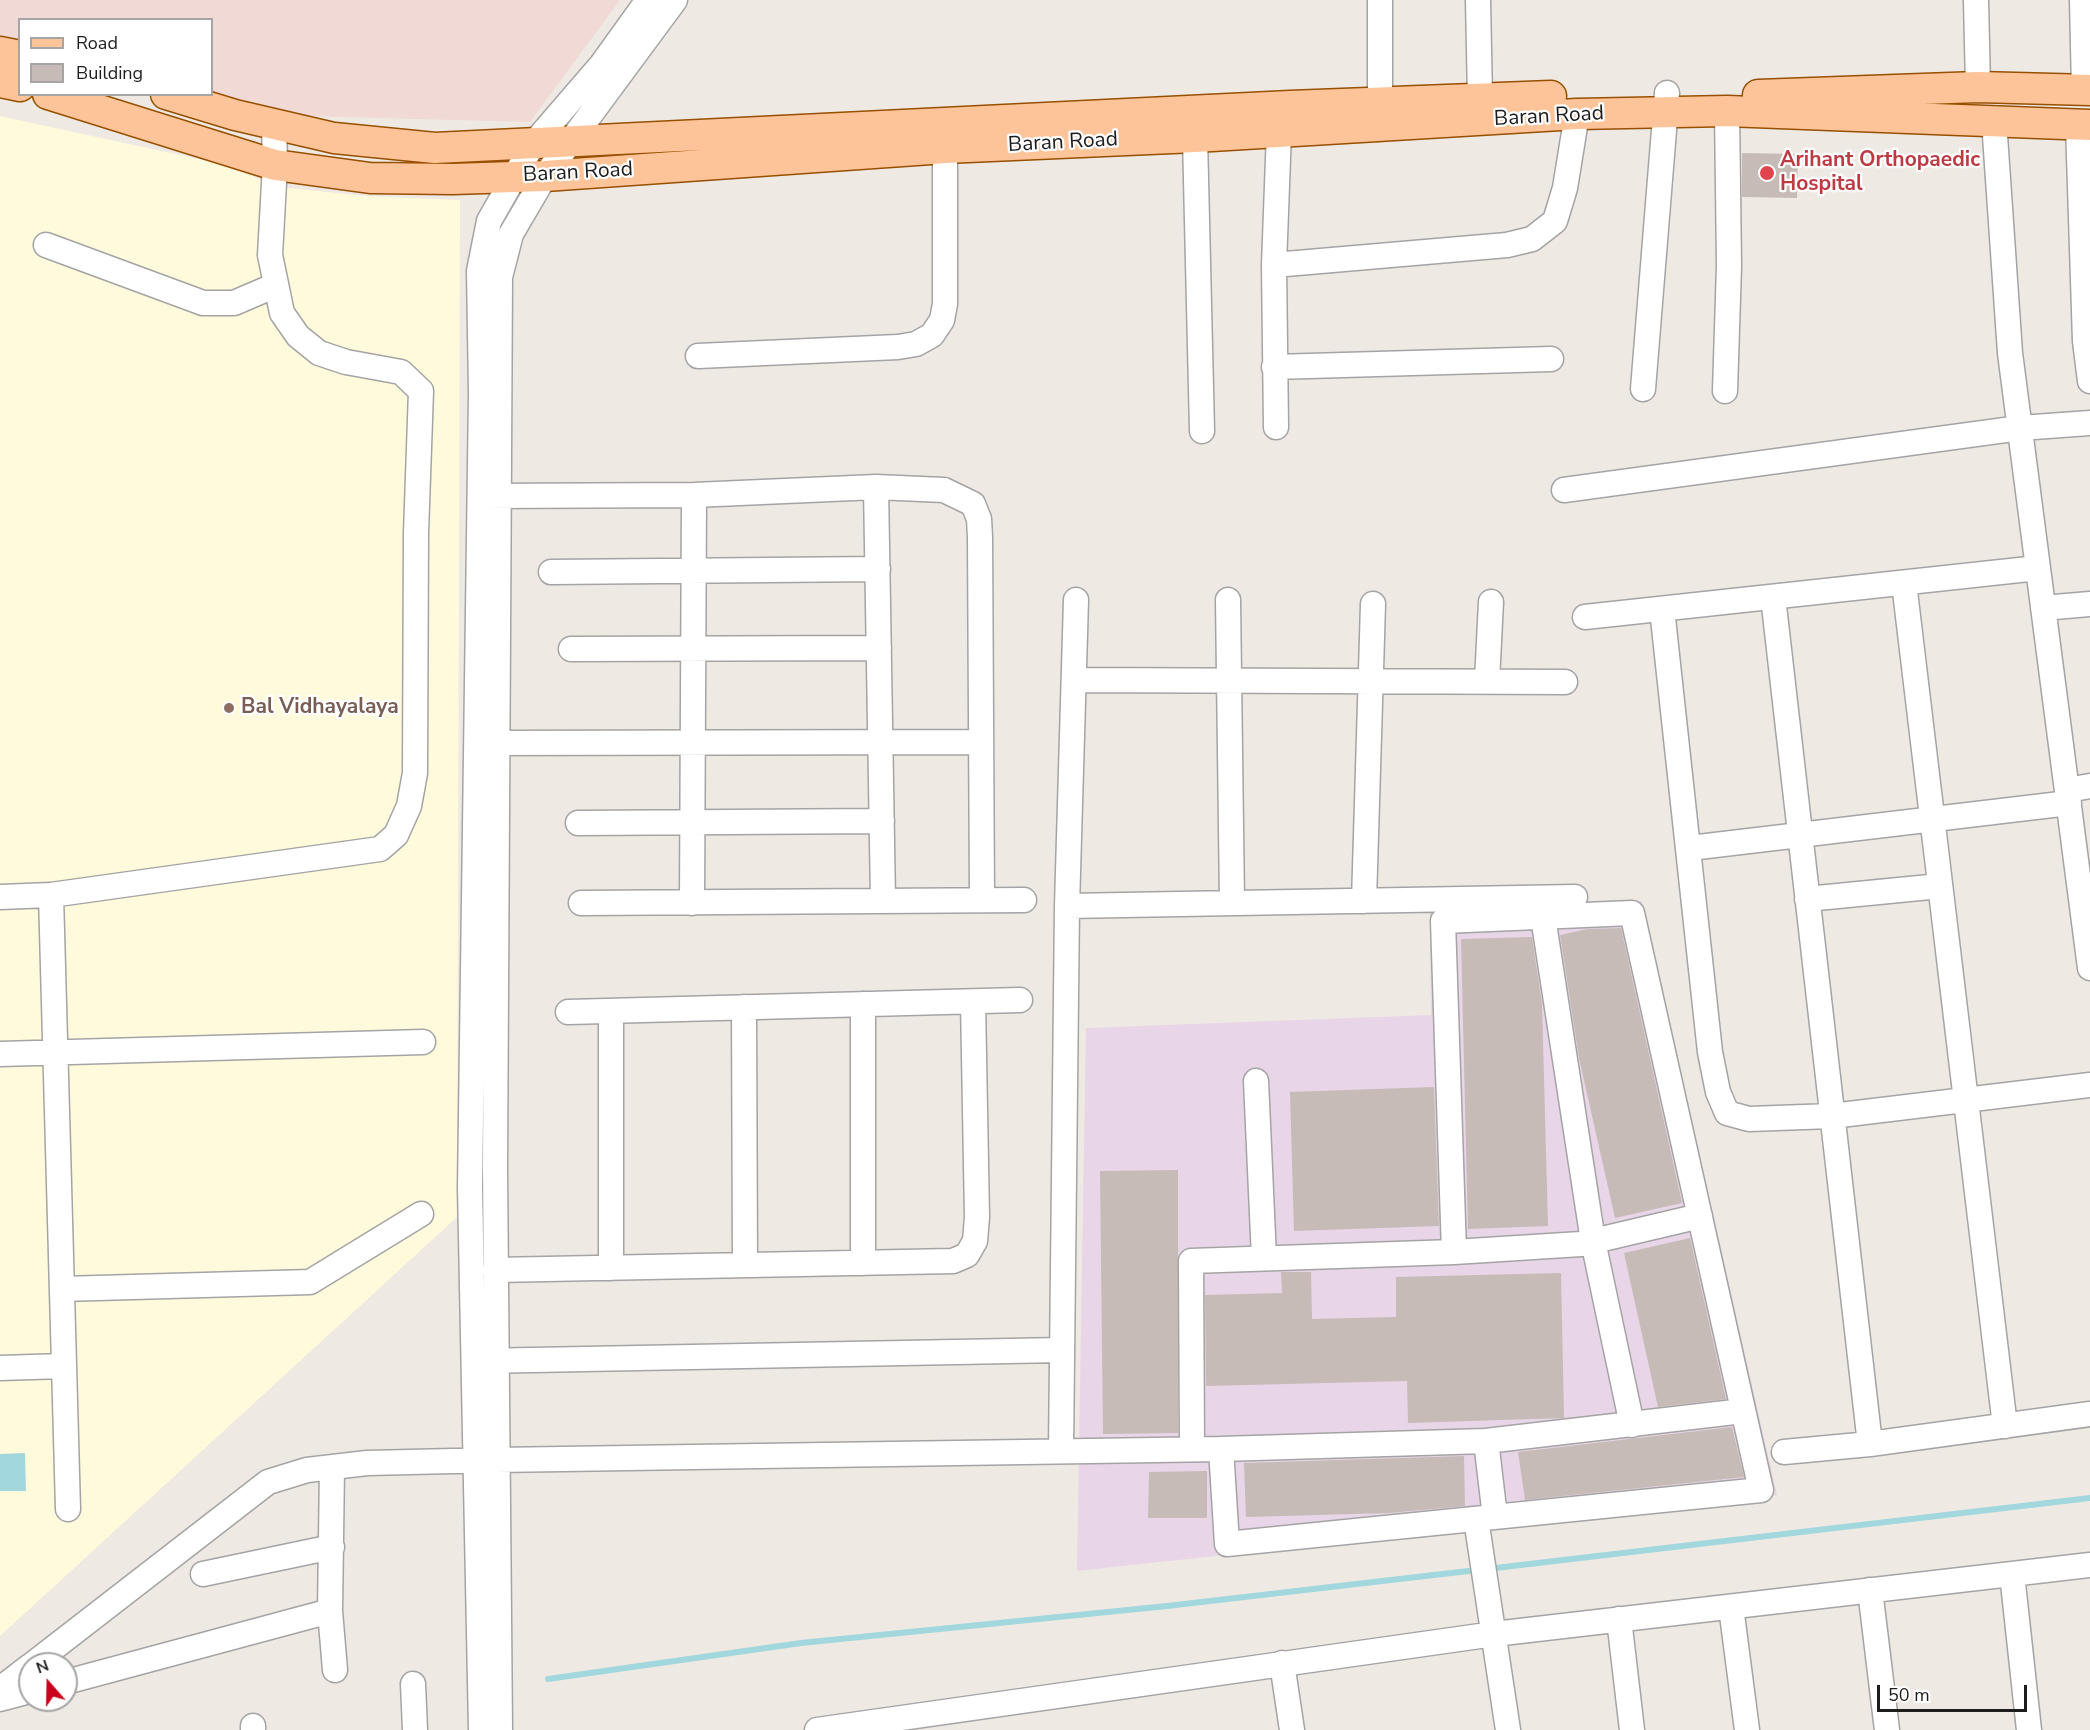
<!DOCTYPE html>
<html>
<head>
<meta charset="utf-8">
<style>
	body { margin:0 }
	#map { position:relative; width:2090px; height:1730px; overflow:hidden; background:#efe9e3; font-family:"Nunito Sans",sans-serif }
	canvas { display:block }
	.legend { position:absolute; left:18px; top:18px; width:195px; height:78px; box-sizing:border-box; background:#fff; border:2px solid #a5a5a5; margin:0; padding:8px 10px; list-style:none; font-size:18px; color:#1d1d1d }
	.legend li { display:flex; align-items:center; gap:12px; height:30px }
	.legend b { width:30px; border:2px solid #a5a5a5 }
	.north { position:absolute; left:18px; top:1652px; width:60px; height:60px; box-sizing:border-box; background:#fff; border:2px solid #a5a5a5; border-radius:50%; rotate:340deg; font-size:16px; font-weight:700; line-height:24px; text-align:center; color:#1d1d1d }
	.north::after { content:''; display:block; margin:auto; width:21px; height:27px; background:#cb001c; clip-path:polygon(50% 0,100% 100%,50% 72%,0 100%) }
	.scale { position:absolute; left:1877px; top:1685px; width:150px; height:27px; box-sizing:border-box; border:3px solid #1d1d1d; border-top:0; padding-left:8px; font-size:18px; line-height:21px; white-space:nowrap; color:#1d1d1d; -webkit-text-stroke:4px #fff; paint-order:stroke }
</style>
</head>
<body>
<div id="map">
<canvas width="2090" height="1730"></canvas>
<ul class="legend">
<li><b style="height:8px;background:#fdc499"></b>Road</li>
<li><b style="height:16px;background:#c6bbb6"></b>Building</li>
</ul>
<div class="north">N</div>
<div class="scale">50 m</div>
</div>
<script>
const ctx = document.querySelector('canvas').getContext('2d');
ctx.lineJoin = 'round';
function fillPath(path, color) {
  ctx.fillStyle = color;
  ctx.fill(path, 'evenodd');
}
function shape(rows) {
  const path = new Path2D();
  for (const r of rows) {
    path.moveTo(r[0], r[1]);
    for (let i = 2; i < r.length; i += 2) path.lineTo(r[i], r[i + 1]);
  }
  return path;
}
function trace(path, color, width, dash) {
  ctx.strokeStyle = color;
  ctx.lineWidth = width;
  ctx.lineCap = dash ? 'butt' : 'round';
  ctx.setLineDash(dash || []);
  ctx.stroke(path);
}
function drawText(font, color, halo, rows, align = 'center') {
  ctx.font = font + ' "Nunito Sans",sans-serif';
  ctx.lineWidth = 4.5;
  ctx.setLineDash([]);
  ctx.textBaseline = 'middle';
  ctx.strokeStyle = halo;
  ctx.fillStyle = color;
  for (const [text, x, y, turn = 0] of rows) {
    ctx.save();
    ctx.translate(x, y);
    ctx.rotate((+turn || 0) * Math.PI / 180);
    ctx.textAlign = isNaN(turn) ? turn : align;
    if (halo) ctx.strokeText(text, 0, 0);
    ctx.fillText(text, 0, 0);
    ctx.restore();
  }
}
fillPath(shape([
	[1642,901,1777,1495,1077,1571,1086,1028,1431,1015,1430,908]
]), '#e8d5e7');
fillPath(shape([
	[0,116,221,164,279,187,365,196,460,200,457,1217,0,1636]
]), '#fffadc');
fillPath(shape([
	[0,0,620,0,530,122,304,116,212,93,212,20,20,20,19,48,0,44]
]), '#f1d9d6');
fillPath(shape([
	[25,1453,26,1491,0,1491,0,1454]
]), '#a2d8dd');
trace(shape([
	[1487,1569,2090,1498],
	[548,1679,801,1643,1167,1606,1477,1570]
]), '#a2d8dd', 6);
fillPath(shape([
	[1742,153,1798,154,1797,198,1742,197],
	[1621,928,1682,1203,1615,1218,1579,1058,1560,935,1588,929],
	[1532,937,1542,1004,1548,1226,1468,1229,1461,939],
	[1434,1087,1439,1226,1294,1231,1290,1092],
	[1178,1170,1178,1433,1103,1434,1100,1171],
	[1690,1238,1726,1399,1658,1407,1624,1253],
	[1281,1272,1311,1272,1312,1319,1396,1317,1396,1277,1561,1273,1564,1418,1408,1423,1407,1381,1206,1386,1205,1295,1282,1293],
	[1732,1427,1744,1477,1525,1500,1518,1452],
	[1464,1456,1465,1506,1389,1513,1246,1517,1244,1463],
	[1207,1471,1207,1518,1148,1518,1149,1472]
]), '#c6bbb6');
const minor = shape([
	[1380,0,1380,104],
	[1478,0,1480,98],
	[1976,0,1978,87],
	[2082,0,2084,90],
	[1994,121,2010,353,2090,968],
	[2078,125,2085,341,2090,381],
	[1195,137,1202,431],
	[46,245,203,303,234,303,276,285],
	[1274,265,1507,245,1532,239,1555,221,1565,188,1577,114],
	[698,356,898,347,916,344,932,335,942,320,945,304,945,148],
	[1274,367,1551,359],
	[1643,389,1667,93],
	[1725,391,1729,266,1727,111],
	[1276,427,1274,265,1279,132],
	[876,487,883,901],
	[1564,490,2020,428,2090,423],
	[483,496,694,495,876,487,944,490,973,504,979,519,980,537,982,900],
	[551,572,878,569],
	[1904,583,2005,1426],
	[1773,597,1870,1444],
	[1228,600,1232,903],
	[2043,608,2090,604],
	[1662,609,1710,1052,1718,1092,1727,1113,1749,1119,1832,1116,2090,1085],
	[1585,617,2038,568],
	[571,649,879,648],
	[1074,680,1565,682],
	[1487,681,1491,602],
	[482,743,981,742],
	[2067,790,2090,786],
	[578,823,882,821],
	[1690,848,2069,803],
	[51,895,68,1509],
	[0,897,51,895,380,849,396,835,409,806,415,773,416,533,421,391,401,372,346,362,319,353,298,336,282,313,270,255,275,165,274,123],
	[1807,899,1940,886],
	[1364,901,1373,604],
	[581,903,1024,900],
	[692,903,694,495],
	[1067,906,1575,897],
	[1543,917,1593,1241,1632,1425],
	[744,1007,745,1265],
	[611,1011,611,1268],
	[568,1012,1020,1000],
	[0,1054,423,1042],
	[1256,1081,1264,1258],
	[863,1263,863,1004],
	[495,1270,953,1261,967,1255,975,1241,977,1217,973,1002],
	[62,1289,310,1282,421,1214],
	[479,1361,1062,1350],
	[0,1368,64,1366],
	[1486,1441,1495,1517],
	[1192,1449,1191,1261,1454,1252,1581,1244,1700,1216],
	[1221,1449,1227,1544,1761,1490,1632,913,1443,921,1454,1252],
	[1061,1451,1067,906,1076,600],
	[1784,1452,1870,1444,2090,1414],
	[332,1467,330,1611,335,1670],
	[1476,1519,1508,1730],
	[203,1574,332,1547],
	[2012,1574,2029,1730],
	[1870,1590,1887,1730],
	[1731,1607,1747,1730],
	[1619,1619,1632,1730],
	[1282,1663,1292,1730],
	[33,1664,268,1482,307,1470,367,1463,496,1460,1221,1449,1486,1441,1743,1411],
	[66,1682,330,1611],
	[413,1684,415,1730],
	[0,1689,30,1666],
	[0,1699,30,1691],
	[253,1730,253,1726],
	[481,1730,470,1188,481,393,479,271,489,221,533,144,602,64,648,0],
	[500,1730,495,1169,500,277,511,234,545,176,675,0],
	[817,1730,1494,1634,2090,1565]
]);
const major = shape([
	[0,52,20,56],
	[0,82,20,86],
	[48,94,275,165,370,178,453,179,545,176,945,148,1195,137,1577,114,1727,111,2090,125],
	[166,94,235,115,334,138,435,148,1290,106,1551,96],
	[1758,95,1978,87,2090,90]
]);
trace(minor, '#a4a4a4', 27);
trace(major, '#975000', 33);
trace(minor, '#fff', 24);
trace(major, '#fdc499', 30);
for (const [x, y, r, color] of [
	[1767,173,8,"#e0444e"],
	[229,708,6,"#8d6e63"]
]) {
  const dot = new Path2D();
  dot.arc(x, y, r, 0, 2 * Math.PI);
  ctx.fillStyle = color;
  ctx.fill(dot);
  trace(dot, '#fff', 2);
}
drawText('21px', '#1d1d1d', '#fff', [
	["Baran Road",1549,117,-3],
	["Baran Road",1063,143,-3],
	["Baran Road",578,173,-3]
]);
drawText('bold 21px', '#be3a42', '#fff', [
	["Arihant Orthopaedic",1780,161],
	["Hospital",1780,185]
], 'left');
drawText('bold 21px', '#785e54', '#fff', [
	["Bal Vidhayalaya",241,708]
], 'left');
</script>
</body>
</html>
